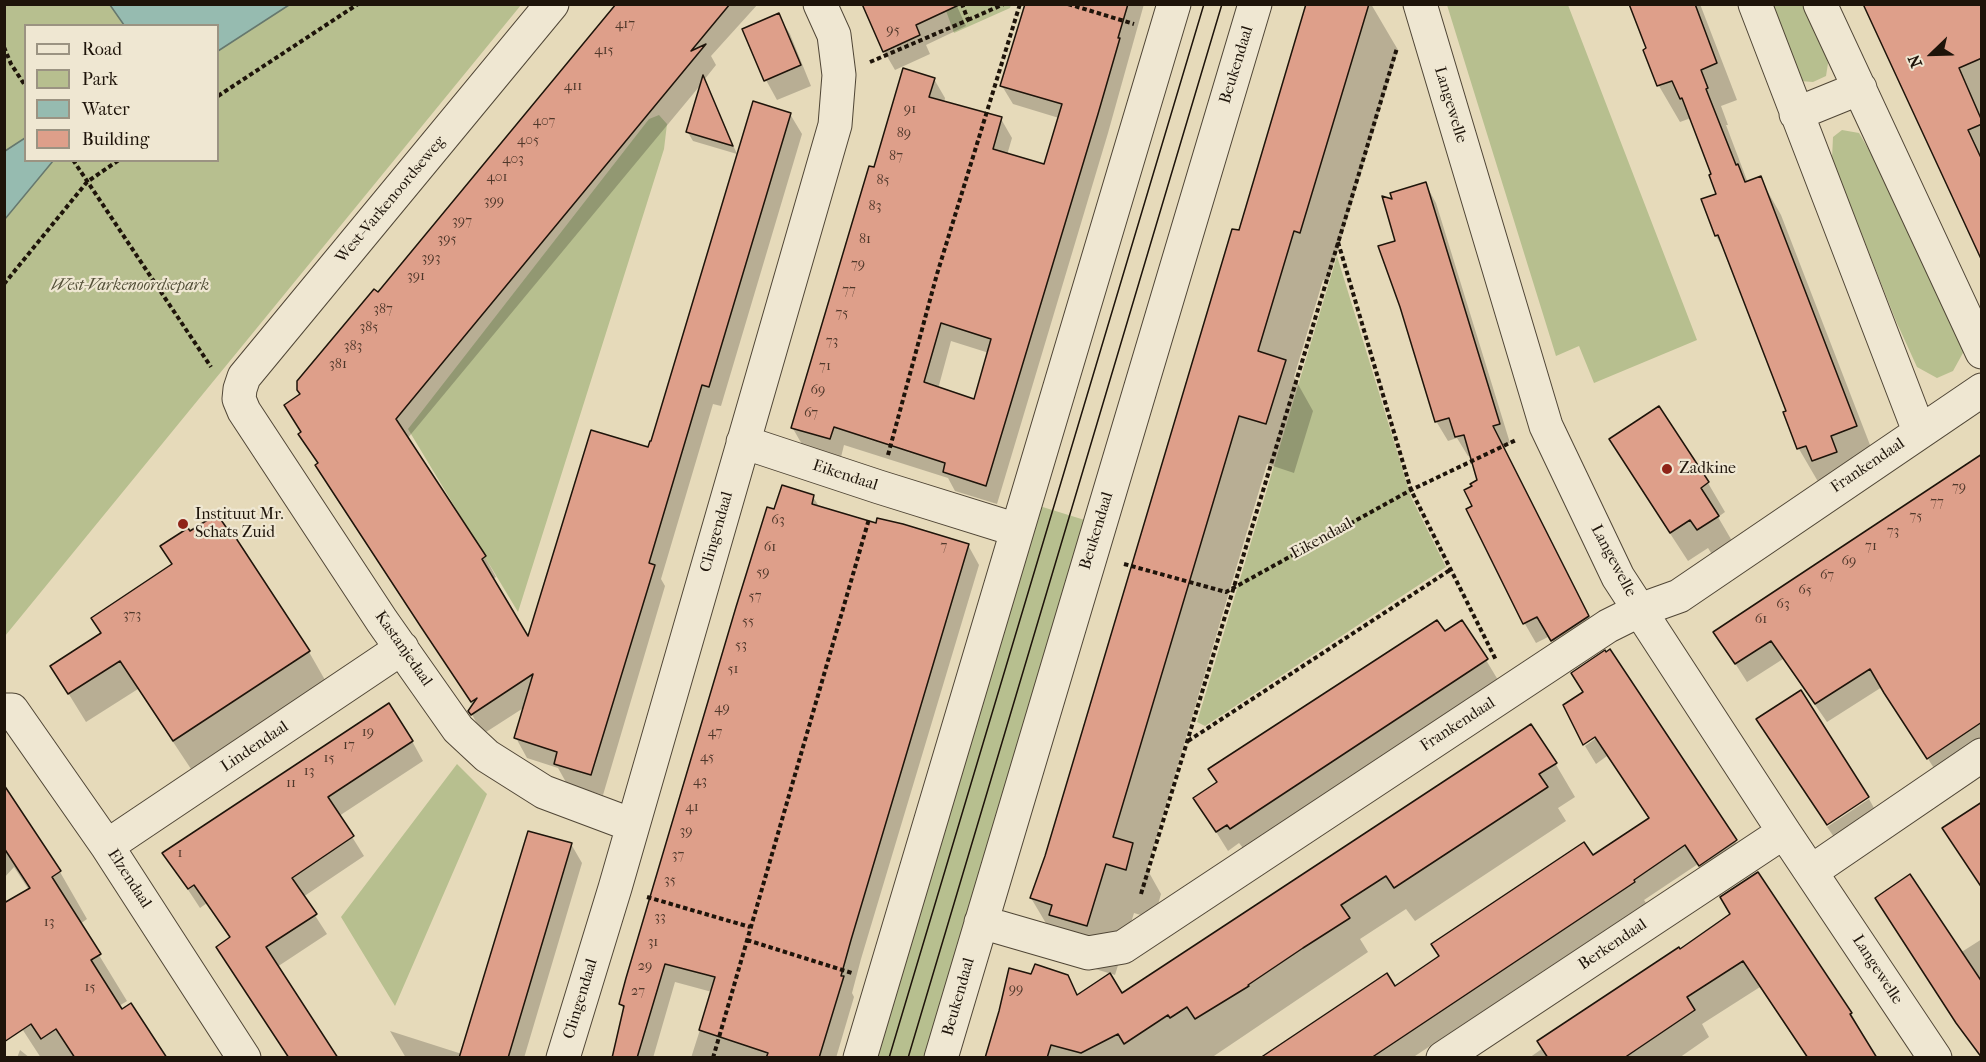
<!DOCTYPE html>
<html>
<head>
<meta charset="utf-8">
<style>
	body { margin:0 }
	#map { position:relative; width:1986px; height:1062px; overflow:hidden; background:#e6daba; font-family:"IM FELL French Canon",serif }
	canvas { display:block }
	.frame { position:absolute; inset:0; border:6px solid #1e140a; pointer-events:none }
	.legend { position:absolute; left:24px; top:24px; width:195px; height:138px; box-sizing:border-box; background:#efe7d2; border:2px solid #9b9382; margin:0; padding:8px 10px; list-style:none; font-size:18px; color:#1e140a }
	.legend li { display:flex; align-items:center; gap:12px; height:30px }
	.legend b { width:30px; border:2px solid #9b9382 }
	.north { position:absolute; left:1902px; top:24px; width:60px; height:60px; -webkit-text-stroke:4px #efe7d2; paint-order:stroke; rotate:247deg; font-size:16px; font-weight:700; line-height:24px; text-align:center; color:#1e140a }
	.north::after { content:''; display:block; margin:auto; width:21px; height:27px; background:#1e140a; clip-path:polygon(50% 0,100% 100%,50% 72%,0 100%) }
</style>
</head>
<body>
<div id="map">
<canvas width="1986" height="1062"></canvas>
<div class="frame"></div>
<ul class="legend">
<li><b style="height:8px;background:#efe7d2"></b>Road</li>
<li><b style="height:16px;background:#b7bf8f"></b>Park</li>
<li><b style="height:16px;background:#96bbb0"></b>Water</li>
<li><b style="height:16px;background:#de9f8a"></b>Building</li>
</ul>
<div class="north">N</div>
</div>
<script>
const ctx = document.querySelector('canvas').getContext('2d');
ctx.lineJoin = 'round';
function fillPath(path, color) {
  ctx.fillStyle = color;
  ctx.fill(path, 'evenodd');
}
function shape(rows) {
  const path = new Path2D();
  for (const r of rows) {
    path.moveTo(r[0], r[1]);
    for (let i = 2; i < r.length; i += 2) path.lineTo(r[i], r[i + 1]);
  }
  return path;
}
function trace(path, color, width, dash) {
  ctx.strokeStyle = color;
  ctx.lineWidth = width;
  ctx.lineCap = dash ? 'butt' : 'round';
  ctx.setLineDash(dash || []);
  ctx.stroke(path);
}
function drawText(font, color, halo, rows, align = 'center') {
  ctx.font = font + ' "IM FELL French Canon",serif';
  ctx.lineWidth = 4.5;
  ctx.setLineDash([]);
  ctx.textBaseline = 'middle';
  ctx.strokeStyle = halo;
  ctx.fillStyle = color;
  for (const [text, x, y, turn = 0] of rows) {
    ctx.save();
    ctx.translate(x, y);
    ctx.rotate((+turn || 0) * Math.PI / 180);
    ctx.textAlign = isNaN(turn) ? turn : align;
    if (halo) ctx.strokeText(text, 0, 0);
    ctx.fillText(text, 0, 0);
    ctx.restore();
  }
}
fillPath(shape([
	[5,5,521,5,5,636],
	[26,26,218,26,218,160,26,160],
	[944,5,1011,5,1010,8,954,33],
	[1447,5,1568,5,1697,340,1594,383,1579,346,1556,356],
	[1765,5,1803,5,1824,47,1828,63,1826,76,1813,82,1800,81],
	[659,115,667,124,664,149,518,612,408,429,649,119],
	[1842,130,1859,133,1876,162,1964,351,1953,371,1937,378,1917,367,1896,321,1832,159,1833,137],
	[1337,256,1411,497,1446,567,1205,726,1197,722],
	[1033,504,1091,522,932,1057,869,1058],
	[457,764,487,794,395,1006,341,917]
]), '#b7bf8f');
const water = shape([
	[110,5,289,5,218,51,218,26,124,25,110,5],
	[25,138,26,160,53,161,5,219,5,151,25,138]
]);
fillPath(water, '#96bbb0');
trace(water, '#66786e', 1.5);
fillPath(shape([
	[618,4,758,4,711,56,716,65,704,80,737,154,693,141,687,131,703,82,407,439,485,557,496,577,493,579,529,639,649,449,790,114,802,134,721,406,713,404,661,579,665,586,603,795,567,784,558,768,527,758,516,738,525,707,483,734,470,711,473,706,328,486,317,466,319,465,300,434,302,433,302,394,378,294],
	[864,4,956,4,966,26,926,45,930,54,895,70,884,51],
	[1083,4,1144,4,1108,133,997,504,955,491,948,478,844,445,841,457,803,446,792,427,875,169,934,79,945,98,944,103,1001,119,1012,138,1007,155,1045,166,1059,118,1013,104,1002,86],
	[951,341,989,353,975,401,938,389],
	[1307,4,1371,4,1398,50,1328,282,1323,280,1294,377,1313,411,1294,473,1267,464,1147,869,1161,894,1154,919,1134,913,1115,975,1079,964,1060,947,1031,898,1047,857,1240,232],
	[1631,4,1700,4,1737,100,1721,106,1728,125,1726,125,1748,183,1760,178,1781,215,1877,463,1820,485,1799,449,1785,413,1788,412,1727,255,1716,236,1703,200,1718,194,1713,175,1691,118,1680,122,1659,86,1645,50,1648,49],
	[1864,4,1982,20,1982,241],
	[778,15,790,34,811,86,777,100,766,80],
	[1425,183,1436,203,1510,443,1503,445,1599,637,1563,660,1550,636,1536,643,1525,624,1468,510,1474,507,1474,487,1479,481,1471,455,1468,456,1457,438,1448,441,1436,421,1397,242,1395,202],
	[1658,408,1708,483,1725,512,1718,517,1735,546,1715,559,1708,548,1688,561,1628,469,1611,440],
	[1982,455,1982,748,1939,776,1882,687,1827,722,1783,659,1747,682,1715,632],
	[813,497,820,508,877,525,968,545,979,565,861,959,852,993,854,997,836,1058,691,1058,712,992,675,982,653,1058,613,1058,624,1010,621,1004,775,511],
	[189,534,309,652,325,680,191,769,138,689,86,722,52,667,102,634,173,565,162,546],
	[1444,633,1486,660,1498,680,1243,848,1239,843,1228,851,1195,798],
	[1610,651,1748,861,1712,885,1698,864,1644,900,1646,903,1412,1058,1262,1058,1394,988,1650,820,1607,756,1596,764,1585,746,1602,734,1584,693],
	[1758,720,1867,796,1826,824],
	[412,741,423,761,339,816,364,856,303,897,327,934,277,967,230,939,207,903,200,908,164,853],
	[1555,763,1575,797,1558,808,1566,821,1415,921,1406,909,1360,939,1368,952,1211,1058,987,1058,1032,976,1067,976,1079,996,1122,995],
	[4,788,60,872,87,919,80,924,127,1001,119,1006,166,1058,41,1058,4,1001,29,890,14,867,4,878],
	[1869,799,1879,817,1839,844,1827,827],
	[571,844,582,863,524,1058,406,1058,390,1031,462,1054],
	[1731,915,1851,1013,1876,1058,1807,1058,1760,987,1702,1024,1709,1037,1679,1058,1529,1058],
	[1888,918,1960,953,1982,939,1982,1058],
	[20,1050,30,1058,17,1058]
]), '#0003');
const building = shape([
	[616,4,730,4,691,51,706,44,396,419,486,556,482,559,528,636,591,430,648,447,650,441,651,441,753,101,791,113,709,387,702,385,649,563,655,565,591,775,554,764,557,752,514,738,533,674,471,715,468,711,477,698,471,702,421,627,315,465,318,463,298,434,301,432,284,405,300,394,297,390,297,381,374,289,378,292,616,4],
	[862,4,961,4,916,25,920,35,883,52,862,4],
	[1025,4,1128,4,1118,38,1120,38,1098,114,986,486,943,472,945,463,834,427,830,439,791,428,869,166,874,167,903,68,935,78,929,97,1002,117,993,149,1044,164,1062,104,1000,86,1025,4],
	[941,323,991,339,974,399,924,382,941,323],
	[1306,4,1369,4,1300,233,1294,231,1258,351,1286,360,1266,424,1239,416,1113,837,1133,843,1126,870,1106,864,1087,926,1049,915,1052,905,1030,898,1045,856,1232,229,1239,230,1306,4],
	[1629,4,1695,4,1717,63,1701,70,1708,88,1706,89,1736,165,1738,164,1745,182,1761,176,1857,426,1831,436,1837,452,1812,461,1806,446,1797,449,1783,412,1786,411,1718,235,1715,236,1701,199,1716,194,1709,175,1711,174,1682,98,1680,99,1672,81,1657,86,1643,50,1646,48,1629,4],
	[1863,4,1982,4,1982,58,1959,68,1982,121,1982,124,1968,130,1982,160,1982,261,1863,4],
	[779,13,801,65,764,81,742,29,779,13],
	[703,75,733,146,686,132,703,75],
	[1426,182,1500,424,1493,426,1589,616,1551,641,1537,617,1523,624,1466,509,1472,506,1464,490,1472,486,1470,484,1477,480,1464,435,1455,437,1449,418,1435,422,1400,307,1378,246,1395,241,1382,196,1392,199,1390,193,1426,182],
	[1659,406,1709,482,1701,488,1719,516,1697,530,1690,520,1670,533,1609,439,1659,406],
	[1982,454,1982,722,1927,759,1884,693,1870,669,1815,704,1771,641,1735,664,1713,632,1982,454],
	[782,485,814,495,812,504,876,523,877,518,903,524,969,544,851,940,841,976,844,976,819,1058,766,1058,768,1053,699,1030,715,977,665,964,637,1058,612,1058,624,1006,619,1004,626,978,736,607,767,507,774,509,782,485],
	[217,514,228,530,230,529,310,651,173,741,120,661,68,694,50,666,101,633,91,618,172,564,160,546,188,528,190,531,217,514],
	[1437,620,1445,631,1462,620,1488,659,1230,829,1227,825,1216,832,1193,798,1217,782,1208,769,1437,620],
	[1610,649,1737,840,1699,866,1685,845,1634,880,1635,882,1371,1058,1260,1058,1387,973,1395,986,1439,956,1431,944,1584,842,1593,855,1649,818,1595,737,1583,745,1563,705,1583,692,1571,673,1605,650,1606,652,1610,649],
	[1801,690,1869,797,1827,825,1756,719,1801,690],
	[389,703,413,741,328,797,354,836,292,878,317,914,266,947,338,1058,289,1058,216,947,230,937,194,885,188,889,162,853,389,703],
	[1531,724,1557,763,1539,774,1548,787,1394,888,1386,876,1341,905,1350,918,1303,948,1248,985,1249,986,1195,1019,1187,1007,1170,1018,1168,1015,1124,1044,1118,1034,1081,1053,1051,1045,1047,1058,985,1058,999,1011,1009,968,1031,974,1035,964,1068,975,1077,995,1110,973,1122,993,1531,724],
	[4,785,61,871,52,877,101,954,91,960,122,1009,131,1003,167,1058,75,1058,56,1029,41,1039,31,1024,4,1042,4,903,30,888,4,848,4,785],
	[1982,802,1982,888,1942,828,1982,802],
	[528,831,572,843,508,1058,459,1058,528,831],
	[1758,872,1852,1013,1850,1014,1877,1058,1808,1058,1743,961,1687,997,1695,1010,1624,1058,1548,1058,1537,1041,1679,947,1680,949,1730,914,1720,897,1758,872],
	[1910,874,1982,982,1982,1058,1956,1023,1875,898,1910,874]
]);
fillPath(building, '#de9f8a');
trace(building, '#1e140a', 1.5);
const minor = shape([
	[552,4,244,377,240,389,239,399,244,411,382,621,458,729,487,756,544,792,632,825],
	[1420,4,1546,426,1618,577,1784,832,1935,1058],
	[1755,4,1919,431],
	[1820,4,1982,352],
	[1796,114,1860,88],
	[743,442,879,487,1017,530],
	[4,710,12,710,107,846,244,1058],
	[107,846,402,648],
	[1812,871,1982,755],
	[981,922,1088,953,1123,947,1608,626,1640,610,1679,596,1982,390],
	[563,1058,615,888,835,125,839,75,834,35,820,4],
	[860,1058,1174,4],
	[941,1058,1255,4],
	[1443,1058,1784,832]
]);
trace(minor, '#504636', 35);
trace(shape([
	[1068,4,1134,24],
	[968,20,1004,4],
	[4,47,11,64,26,87],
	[870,62,968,20,962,4],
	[218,96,358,4],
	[73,160,211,367],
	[1338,242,1411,490,1496,660],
	[4,284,87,182,119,160],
	[888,455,937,274,1020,4],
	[1124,564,1226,592,1411,490,1516,440],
	[1188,741,1450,570],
	[1141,894,1397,48],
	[647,897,750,927],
	[747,940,852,973],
	[713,1058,869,519]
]), '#1e140a', 4, [4.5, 3]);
trace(minor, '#efe7d2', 33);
trace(shape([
	[889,1058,1204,4],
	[908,1058,1222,4]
]), '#1e140a', 1.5);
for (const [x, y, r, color] of [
	[1667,469,6,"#8f2418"],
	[183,524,6,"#8f2418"]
]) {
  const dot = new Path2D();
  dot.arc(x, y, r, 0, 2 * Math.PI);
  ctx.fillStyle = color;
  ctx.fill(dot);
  trace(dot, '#efe7d2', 2);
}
drawText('14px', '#4e372a', null, [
	["417",625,25],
	["95",893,31],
	["415",604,51],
	["411",573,87],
	["91",910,110],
	["407",544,122],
	["89",904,134],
	["405",528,141],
	["87",896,157],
	["403",513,160],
	["401",497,178],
	["85",883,181],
	["399",494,202],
	["83",875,207],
	["397",462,222],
	["395",447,240],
	["81",865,240],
	["393",431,259],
	["79",858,265],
	["391",416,277],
	["77",849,291],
	["387",383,310],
	["75",842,314],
	["385",369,328],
	["73",832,342],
	["383",353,347],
	["381",338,365],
	["71",825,367],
	["69",818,391],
	["67",811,414],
	["79",1959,488],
	["77",1937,503],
	["75",1916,517],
	["63",778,521],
	["73",1893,532],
	["7",944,547],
	["71",1871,547],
	["61",770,548],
	["69",1849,562],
	["59",763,573],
	["67",1827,576],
	["65",1805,591],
	["57",755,597],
	["63",1783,605],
	["373",132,616],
	["61",1761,620],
	["55",748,622],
	["53",741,646],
	["51",733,670],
	["49",722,709],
	["19",368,733],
	["47",715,733],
	["17",349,746],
	["45",707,758],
	["15",329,759],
	["13",309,772],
	["43",700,782],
	["11",291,784],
	["41",692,808],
	["39",686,832],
	["1",180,854],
	["37",678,856],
	["35",670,881],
	["33",660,918],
	["13",49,923],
	["31",653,943],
	["29",645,967],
	["15",90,988],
	["99",1016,990],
	["27",638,992]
]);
drawText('16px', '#1e140a', '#efe7d2', [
	["Beukendaal",1237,65,-73],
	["Langewelle",1450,105,73],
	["West-Varkenoordseweg",391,200,-50],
	["Frankendaal",1868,466,-34],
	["Eikendaal",845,476,18],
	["Beukendaal",1097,531,-73],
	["Clingendaal",717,532,-74],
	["Eikendaal",1322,539,-29],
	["Langewelle",1613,561,62],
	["Kastanjedaal",403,649,55],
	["Frankendaal",1458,725,-33],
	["Lindendaal",255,747,-34],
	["Elzendaal",129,879,57],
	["Berkendaal",1613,945,-34],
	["Langewelle",1877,970,57],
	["Beukendaal",959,997,-74],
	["Clingendaal",581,999,-73]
]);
drawText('italic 16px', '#545039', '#efe7d2', [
	["West-Varkenoordsepark",130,286]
]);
drawText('16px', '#1e140a', '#efe7d2', [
	["Zadkine",1679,469],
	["Instituut Mr.",195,515],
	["Schats Zuid",195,533]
], 'left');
</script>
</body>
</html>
